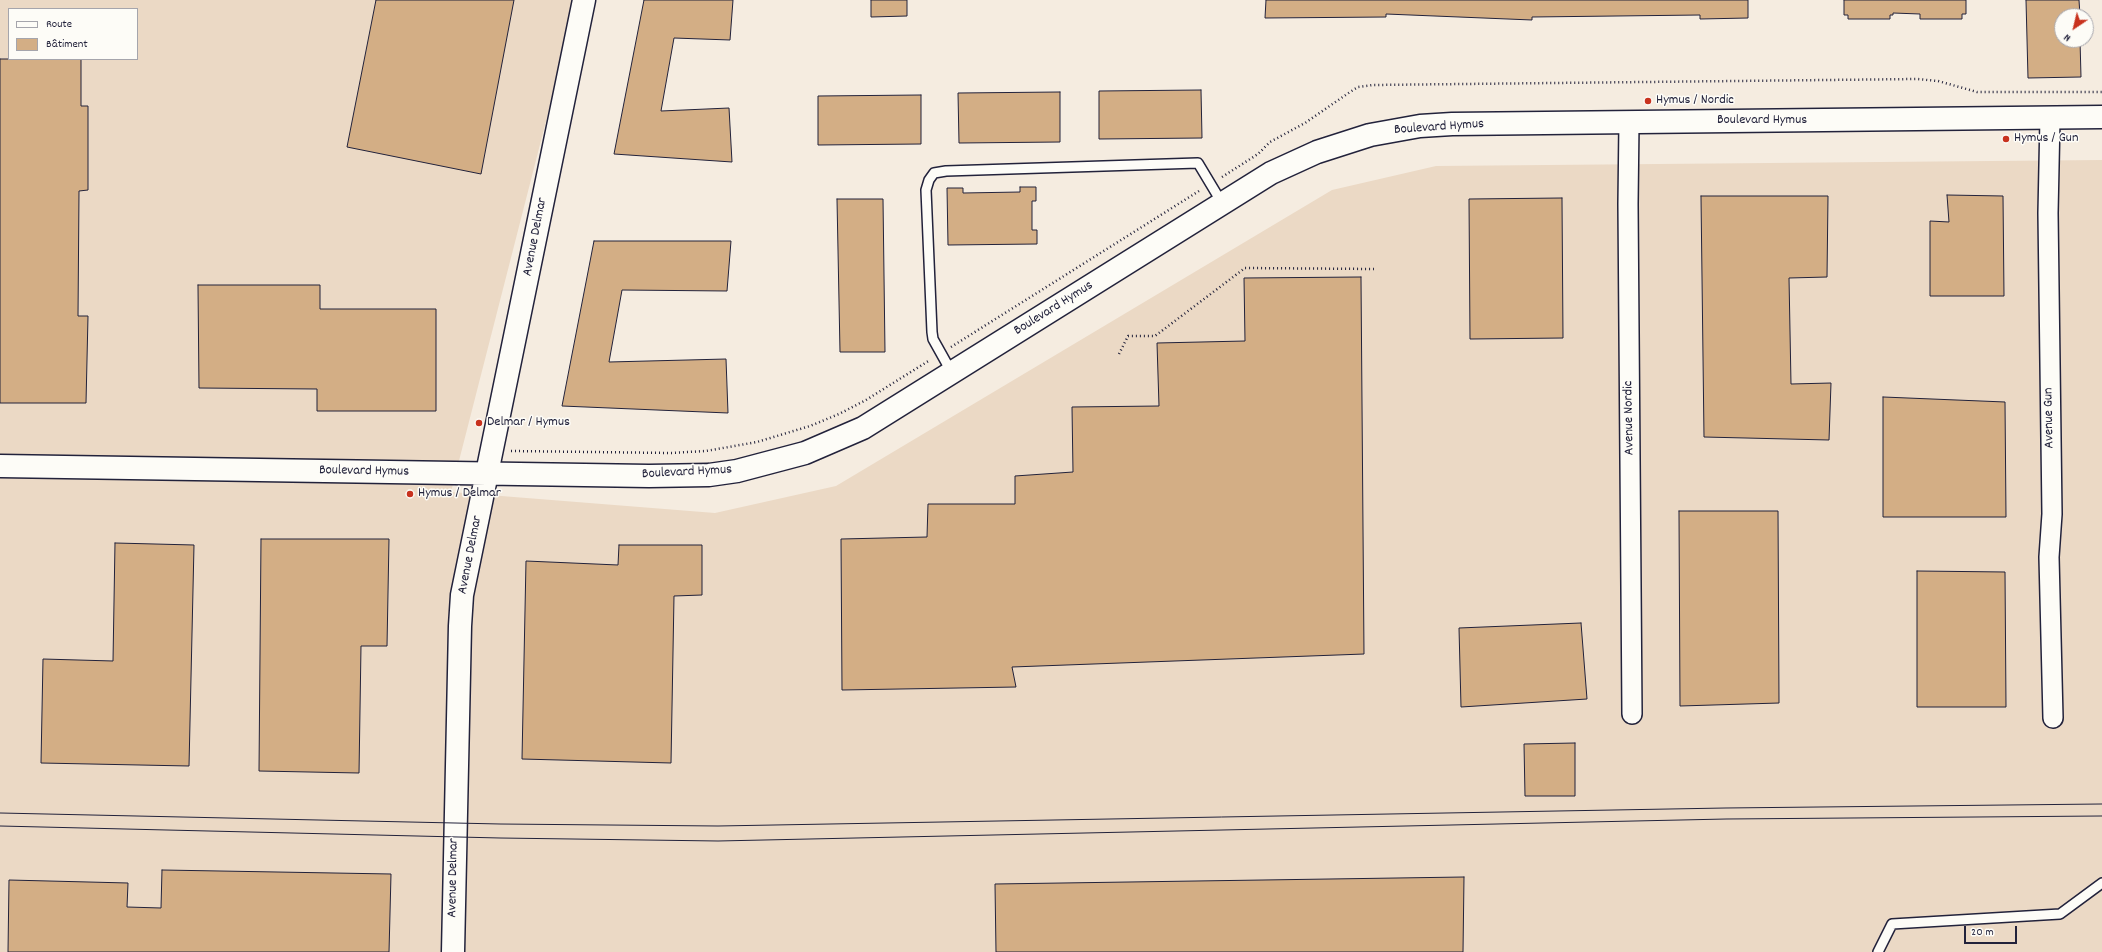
<!DOCTYPE html>
<html>
<head>
<meta charset="utf-8">
<style>
	body { margin:0 }
	#map { position:relative; width:2102px; height:952px; overflow:hidden; background:#f5ece0; font-family:Dekko,sans-serif }
	canvas { display:block }
	.legend { position:absolute; left:8px; top:8px; width:130px; height:52px; box-sizing:border-box; background:#fdfcf7; border:1px solid #a5a5ac; margin:0; padding:5px 7px; list-style:none; font-size:12px; color:#22223b }
	.legend li { display:flex; align-items:center; gap:8px; height:20px }
	.legend b { width:20px; border:1px solid #a5a5ac }
	.north { position:absolute; left:2054px; top:8px; width:40px; height:40px; box-sizing:border-box; background:#fdfcf7; border:1px solid #a5a5ac; border-radius:50%; rotate:215deg; font-size:11px; font-weight:700; line-height:16px; text-align:center; color:#22223b }
	.north::after { content:''; display:block; margin:auto; width:14px; height:18px; background:#c8321e; clip-path:polygon(50% 0,100% 100%,50% 72%,0 100%) }
	.scale { position:absolute; left:1964px; top:926px; width:53px; height:18px; box-sizing:border-box; border:2px solid #22223b; border-top:0; padding-left:5px; font-size:12px; line-height:14px; white-space:nowrap; color:#22223b; -webkit-text-stroke:3px #fdfcf7; paint-order:stroke }
</style>
</head>
<body>
<div id="map">
<canvas width="2102" height="952"></canvas>
<ul class="legend">
<li><b style="height:5px;background:#fdfcf7"></b>Route</li>
<li><b style="height:11px;background:#d3ae85"></b>Bâtiment</li>
</ul>
<div class="north">N</div>
<div class="scale">20 m</div>
</div>
<script>
const ctx = document.querySelector('canvas').getContext('2d');
ctx.lineJoin = 'round';
function fillPath(path, color) {
  ctx.fillStyle = color;
  ctx.fill(path, 'evenodd');
}
function shape(rows) {
  const path = new Path2D();
  for (const r of rows) {
    path.moveTo(r[0], r[1]);
    for (let i = 2; i < r.length; i += 2) path.lineTo(r[i], r[i + 1]);
  }
  return path;
}
function trace(path, color, width, dash) {
  ctx.strokeStyle = color;
  ctx.lineWidth = width;
  ctx.lineCap = dash ? 'butt' : 'round';
  ctx.setLineDash(dash || []);
  ctx.stroke(path);
}
function drawText(font, color, halo, rows, align = 'center') {
  ctx.font = font + ' Dekko,sans-serif';
  ctx.lineWidth = 3;
  ctx.setLineDash([]);
  ctx.textBaseline = 'middle';
  ctx.strokeStyle = halo;
  ctx.fillStyle = color;
  for (const [text, x, y, turn = 0] of rows) {
    ctx.save();
    ctx.translate(x, y);
    ctx.rotate((+turn || 0) * Math.PI / 180);
    ctx.textAlign = isNaN(turn) ? turn : align;
    if (halo) ctx.strokeText(text, 0, 0);
    ctx.fillText(text, 0, 0);
    ctx.restore();
  }
}
fillPath(shape([
	[0,0,577,0,451,492,715,513,836,486,1332,190,1436,166,2102,160,2102,952,0,952],
	[9,9,137,9,137,59,9,59]
]), '#ebd9c5');
const building = shape([
	[376,0,514,0,481,174,347,147,376,0],
	[644,0,733,0,730,40,674,38,661,111,729,108,732,162,614,154,644,0],
	[871,0,907,0,907,16,871,17,871,0],
	[1266,0,1748,0,1748,18,1700,19,1700,15,1532,17,1532,20,1386,14,1386,17,1265,18,1266,0],
	[1844,0,1966,0,1966,14,1962,14,1962,19,1920,19,1920,14,1893,13,1893,15,1890,15,1890,19,1848,19,1848,15,1844,15,1844,0],
	[2026,0,2079,0,2080,16,2062,16,2062,40,2080,40,2081,77,2028,78,2026,0],
	[0,59,81,59,81,106,88,106,88,190,79,191,78,316,88,316,86,403,0,403,0,59],
	[1201,90,1202,138,1099,139,1099,91,1201,90],
	[1060,92,1060,142,959,143,958,93,1060,92],
	[921,95,921,144,818,145,818,96,921,95],
	[1020,187,1036,187,1036,201,1032,201,1032,230,1037,230,1037,244,948,245,947,188,963,188,963,193,1020,192,1020,187],
	[1947,195,2003,196,2004,296,1930,296,1930,221,1949,222,1947,195],
	[1701,196,1828,196,1827,277,1789,278,1791,384,1831,383,1829,440,1704,437,1701,196],
	[1562,198,1563,338,1470,339,1469,199,1562,198],
	[837,199,883,199,885,352,840,352,837,199],
	[594,241,731,241,727,291,622,290,609,362,726,359,728,413,562,406,594,241],
	[1361,277,1364,654,1012,667,1016,687,842,690,841,539,927,537,928,504,1015,504,1015,476,1073,472,1072,407,1159,406,1157,343,1245,341,1244,278,1361,277],
	[198,285,320,285,320,309,436,309,436,411,317,411,317,389,199,388,198,285],
	[1883,397,2005,402,2006,517,1883,517,1883,397],
	[1679,511,1778,511,1779,703,1680,706,1679,511],
	[261,539,389,539,387,646,361,646,359,773,259,771,261,539],
	[115,543,194,545,189,766,41,763,43,659,113,661,115,543],
	[619,545,702,545,702,595,674,596,671,763,522,759,526,561,618,565,619,545],
	[1917,571,2005,572,2006,707,1917,707,1917,571],
	[1581,623,1587,699,1461,707,1459,628,1581,623],
	[1575,743,1575,796,1525,796,1524,744,1575,743],
	[162,870,391,874,389,952,8,952,9,880,128,883,127,907,161,908,162,870],
	[1464,877,1463,952,996,952,995,884,1464,877]
]);
fillPath(building, '#d3ae85');
trace(building, '#22223b', 1);
const service = shape([
	[952,373,933,339,932,332,926,190,929,180,934,173,946,171,1198,163,1222,203],
	[1878,952,1892,924,2060,914,2102,883]
]);
const minor = shape([
	[2050,118,2048,213,2052,514,2049,557,2053,718],
	[1629,122,1628,204,1632,714]
]);
const tertiary = shape([
	[0,466,649,476,709,475,737,471,805,453,863,428,1271,173,1317,152,1370,135,1420,126,1452,124,2102,117],
	[453,952,460,626,462,595,584,0]
]);
trace(service, '#22223b', 12);
trace(minor, '#22223b', 22);
trace(tertiary, '#22223b', 25);
trace(shape([
	[1222,177,1258,154,1270,142,1305,123,1350,92,1358,87,1373,85,1917,79,1938,81,1977,92,2102,92],
	[951,347,1199,191],
	[1119,354,1128,336,1155,336,1245,268,1374,269],
	[511,451,671,453,706,451,757,442,810,426,839,414,866,400,930,360]
]), '#22223b', 2.5, [1, 3]);
trace(service, '#fdfcf7', 9);
trace(minor, '#fdfcf7', 19);
trace(tertiary, '#fdfcf7', 22);
trace(shape([
	[0,813,500,824,718,826,1725,808,2102,804],
	[0,826,500,838,718,841,1726,819,2102,816]
]), '#22223b', 1);
for (const [x, y, r, color] of [
	[1648,101,4,"#c8321e"],
	[2006,139,4,"#c8321e"],
	[479,423,4,"#c8321e"],
	[410,494,4,"#c8321e"]
]) {
  const dot = new Path2D();
  dot.arc(x, y, r, 0, 2 * Math.PI);
  ctx.fillStyle = color;
  ctx.fill(dot);
  trace(dot, '#fdfcf7', 1.5);
}
drawText('14px', '#22223b', '#fdfcf7', [
	["Hymus / Nordic",1656,101],
	["Hymus / Gun",2014,139],
	["Delmar / Hymus",487,423],
	["Hymus / Delmar",418,494]
], 'left');
drawText('14px', '#22223b', '#fdfcf7', [
	["Boulevard Hymus",1762,121],
	["Boulevard Hymus",1439,128,-4],
	["Avenue Delmar",536,237,-79],
	["Boulevard Hymus",1054,309,-32],
	["Avenue Nordic",1630,418,-91],
	["Avenue Gun",2050,418,-91],
	["Boulevard Hymus",364,472,1],
	["Boulevard Hymus",687,473,-3],
	["Avenue Delmar",471,555,-79],
	["Avenue Delmar",454,878,-89]
]);
</script>
</body>
</html>
